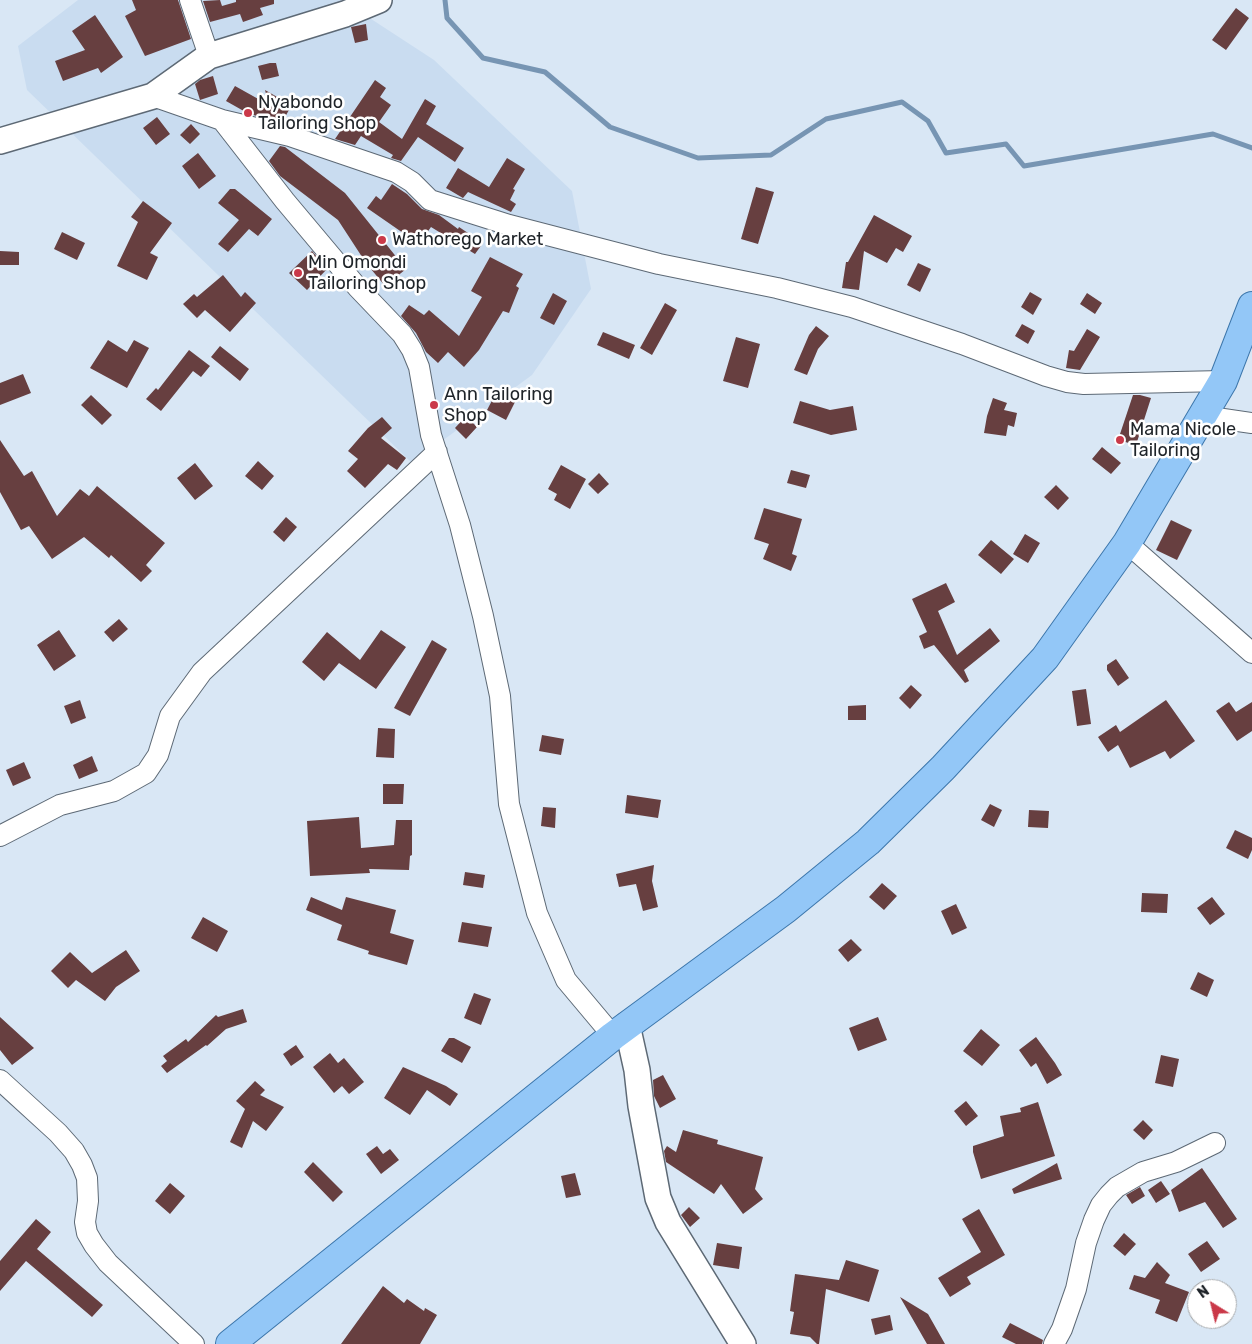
<!DOCTYPE html>
<html>
<head>
<meta charset="utf-8">
<style>
	body { margin:0 }
	#map { position:relative; width:1252px; height:1344px; overflow:hidden; background:#d9e7f5; font-family:Rubik,sans-serif }
	canvas { display:block }
	.north { position:absolute; left:1187px; top:1279px; width:50px; height:50px; box-sizing:border-box; background:#fff; border:1px solid #a5a7a9; border-radius:50%; rotate:324deg; font-size:14px; font-weight:700; line-height:20px; text-align:center; color:#1f2429 }
	.north::after { content:''; display:block; margin:auto; width:18px; height:22px; background:#ca3949; clip-path:polygon(50% 0,100% 100%,50% 72%,0 100%) }
</style>
</head>
<body>
<div id="map">
<canvas width="1252" height="1344"></canvas>
<div class="north">N</div>
</div>
<script>
const ctx = document.querySelector('canvas').getContext('2d');
ctx.lineJoin = 'round';
function fillPath(path, color) {
  ctx.fillStyle = color;
  ctx.fill(path, 'evenodd');
}
function shape(rows) {
  const path = new Path2D();
  for (const r of rows) {
    path.moveTo(r[0], r[1]);
    for (let i = 2; i < r.length; i += 2) path.lineTo(r[i], r[i + 1]);
  }
  return path;
}
function trace(path, color, width, dash) {
  ctx.strokeStyle = color;
  ctx.lineWidth = width;
  ctx.lineCap = dash ? 'butt' : 'round';
  ctx.setLineDash(dash || []);
  ctx.stroke(path);
}
function drawText(font, color, halo, rows, align = 'center') {
  ctx.font = font + ' Rubik,sans-serif';
  ctx.lineWidth = 5;
  ctx.setLineDash([]);
  ctx.textBaseline = 'middle';
  ctx.strokeStyle = halo;
  ctx.fillStyle = color;
  for (const [text, x, y, turn = 0] of rows) {
    ctx.save();
    ctx.translate(x, y);
    ctx.rotate((+turn || 0) * Math.PI / 180);
    ctx.textAlign = isNaN(turn) ? turn : align;
    if (halo) ctx.strokeText(text, 0, 0);
    ctx.fillText(text, 0, 0);
    ctx.restore();
  }
}
fillPath(shape([
	[78,0,342,0,434,60,572,191,591,289,532,375,412,463,27,90,18,46]
]), '#c9dcf0');
trace(shape([
	[445,0,447,18,483,58,545,72,610,127,698,158,771,155,826,119,902,102,928,121,946,153,1006,144,1024,166,1213,134,1252,148]
]), '#7795b3', 5);
fillPath(shape([
	[132,0,178,0,191,39,145,56,125,16,136,10],
	[220,0,222,6,236,2,236,0,274,0,274,4,260,8,263,15,243,22,240,14,210,22,203,1],
	[1236,8,1249,18,1226,50,1212,40],
	[95,15,123,57,101,73,98,68,63,81,55,61,85,50,72,31],
	[366,24,368,40,355,43,351,27],
	[270,63,276,63,279,76,262,80,258,66],
	[213,76,218,94,200,100,195,84,200,80],
	[375,80,386,88,380,97,391,105,379,122,402,139,425,99,436,106,426,124,464,148,455,162,418,137,401,161,391,158,393,155,361,136,355,145,335,139],
	[235,86,269,105,265,90,286,102,289,110,282,122,249,114,226,101],
	[157,117,170,134,156,145,143,128],
	[191,124,200,134,190,144,180,135],
	[280,146,285,147,345,193,406,269,385,286,366,263,338,220,280,176,269,161],
	[198,153,216,176,199,189,182,166],
	[507,158,525,169,513,189,515,190,510,200,516,204,511,212,468,192,463,198,446,188,458,168,489,187],
	[392,184,407,194,422,209,439,215,458,229,459,227,483,243,475,254,431,227,419,244,367,208,376,196,381,200],
	[756,187,774,192,758,244,741,239],
	[230,189,235,189,272,219,258,236,249,229,228,252,218,244,239,220,218,203],
	[143,201,172,223,150,253,158,257,147,280,117,266,138,222,131,217],
	[874,215,912,236,903,252,896,248,887,263,864,251,859,290,842,288,846,262,848,262],
	[62,232,85,243,77,260,54,249],
	[0,251,19,252,19,265,0,265],
	[312,251,327,269,307,290,289,273],
	[490,257,523,274,516,286,519,288,509,313,503,311,479,350,464,367,448,352,438,363,426,352,416,333,401,316,409,305,424,315,429,310,459,336,482,297,471,291],
	[918,263,931,269,920,292,907,285],
	[223,275,241,297,245,292,256,303,230,332,205,310,197,318,183,304,194,294,197,297],
	[1030,292,1042,299,1033,315,1021,307],
	[553,293,567,301,554,325,540,318],
	[1087,293,1102,303,1095,314,1080,304],
	[665,303,677,310,652,355,640,348],
	[1022,324,1035,331,1028,344,1015,336],
	[816,326,829,336,818,349,807,375,794,370,809,335],
	[1087,329,1100,337,1080,370,1066,368,1069,350,1074,351],
	[603,332,635,345,629,359,597,345],
	[736,337,760,344,748,388,723,381],
	[108,340,127,352,134,340,149,348,127,388,90,368],
	[220,346,249,369,240,381,211,357],
	[189,350,210,366,201,377,193,371,161,411,146,399,156,388,158,390],
	[23,374,31,393,0,405,0,383],
	[496,393,515,402,506,420,487,410],
	[91,395,112,415,102,425,81,405],
	[1133,395,1140,395,1151,398,1136,445,1118,440],
	[993,398,1007,403,1004,410,1017,413,1014,427,1008,425,1006,436,984,433,987,416],
	[800,401,830,410,853,406,857,430,831,435,793,423],
	[466,416,477,427,466,439,455,428],
	[382,417,392,428,381,438,406,458,397,470,388,464,365,488,347,471,358,459,348,451,368,428],
	[0,440,24,476,32,471,57,516,80,489,89,496,97,486,165,543,146,565,152,571,141,582,111,555,109,558,84,537,52,559,29,526,21,530,0,492],
	[1102,447,1121,463,1111,474,1092,459],
	[258,461,274,476,262,490,245,476],
	[195,463,213,486,195,500,177,478],
	[561,465,586,479,570,509,554,500,557,494,548,489],
	[791,470,810,475,806,488,787,483],
	[599,473,609,484,598,494,588,484],
	[1056,485,1069,498,1058,510,1044,497],
	[764,508,802,519,792,554,797,556,791,571,763,559,769,544,754,539],
	[286,517,297,527,284,542,273,532],
	[1171,520,1192,530,1177,560,1156,550],
	[1025,534,1040,543,1028,563,1013,554],
	[991,540,1014,559,1001,574,978,555],
	[946,583,955,602,938,611,957,655,990,628,1000,641,964,670,969,681,965,683,934,645,924,649,919,636,927,632,912,599],
	[119,619,128,629,113,642,104,632],
	[59,630,76,656,54,671,37,645],
	[381,630,406,647,376,689,339,663,324,681,302,662,327,632,360,660],
	[432,640,447,649,410,716,394,708],
	[1116,659,1129,678,1118,686,1107,670,1107,665],
	[911,685,922,695,910,709,899,698],
	[1086,689,1091,724,1077,726,1072,691],
	[80,700,86,718,71,724,64,706],
	[1166,700,1195,741,1170,759,1165,751,1130,768,1118,745,1108,752,1098,737,1116,725,1120,732],
	[1229,702,1236,712,1252,702,1252,731,1237,741,1216,711],
	[866,705,866,720,848,720,848,706],
	[378,728,395,729,394,758,376,757],
	[542,735,564,739,561,755,539,751],
	[92,756,98,771,79,779,73,765],
	[24,762,31,778,13,786,6,770],
	[383,784,404,784,403,804,383,804],
	[627,795,661,800,658,818,625,813],
	[990,804,1002,810,994,827,981,820],
	[543,807,556,808,555,828,541,826],
	[1029,810,1049,811,1048,828,1028,827],
	[359,817,361,848,394,845,396,820,412,820,412,855,410,856,409,870,369,869,370,873,310,876,307,821],
	[1235,830,1252,838,1252,850,1248,859,1226,848],
	[654,865,652,881,658,907,643,911,636,884,619,887,616,874],
	[465,872,485,875,483,888,463,885],
	[882,883,897,896,884,910,869,897],
	[1142,893,1168,894,1167,913,1141,912],
	[311,897,342,910,346,897,396,910,390,933,414,940,407,965,368,954,369,951,337,940,342,925,306,910],
	[1212,897,1225,914,1210,925,1197,908],
	[956,904,967,928,952,935,941,911],
	[203,917,228,931,217,952,191,938],
	[462,922,492,927,488,947,458,942],
	[851,939,862,950,848,962,838,950],
	[126,950,140,971,116,987,105,1001,76,980,68,988,51,971,70,952,92,973],
	[1198,972,1214,980,1207,997,1190,989],
	[474,993,491,999,481,1025,464,1018],
	[243,1009,247,1022,226,1029,207,1046,206,1045,167,1073,161,1066,167,1061,163,1056,186,1039,188,1042,216,1015,218,1017],
	[0,1017,34,1048,12,1065,0,1050],
	[878,1017,887,1040,858,1051,849,1028],
	[981,1029,1000,1045,982,1066,963,1051],
	[1036,1037,1055,1063,1062,1075,1047,1084,1036,1063,1031,1067,1019,1050],
	[449,1038,454,1038,471,1047,462,1063,441,1051],
	[296,1045,304,1057,291,1066,283,1054],
	[330,1053,338,1063,344,1058,364,1082,349,1094,342,1086,334,1093,313,1067],
	[1161,1055,1179,1059,1173,1087,1155,1083],
	[403,1067,446,1086,458,1094,450,1106,427,1090,410,1115,384,1098],
	[663,1075,676,1099,660,1108,654,1096,653,1080],
	[255,1081,265,1090,260,1095,284,1107,266,1131,253,1121,242,1148,230,1142,245,1109,236,1101],
	[966,1101,978,1116,966,1126,954,1111],
	[1038,1102,1055,1156,981,1179,973,1152,973,1146,1004,1136,1000,1116,1021,1112,1020,1108],
	[1143,1120,1153,1130,1144,1140,1133,1130],
	[683,1130,718,1140,717,1144,763,1157,755,1189,763,1199,743,1214,721,1184,714,1194,666,1162,664,1151,667,1146,676,1152],
	[377,1146,383,1154,390,1149,399,1160,381,1174,366,1154],
	[313,1162,343,1192,333,1202,304,1172],
	[1057,1163,1062,1179,1014,1194,1012,1189],
	[1202,1168,1237,1219,1223,1228,1205,1202,1179,1212,1171,1190],
	[575,1173,581,1195,566,1198,561,1176],
	[1161,1181,1170,1194,1156,1203,1148,1190],
	[170,1183,185,1196,170,1214,155,1201],
	[1140,1187,1145,1196,1132,1204,1126,1195],
	[689,1207,700,1218,690,1227,681,1215],
	[979,1209,1005,1255,967,1277,971,1284,950,1297,938,1278,981,1252,962,1219],
	[36,1219,51,1232,37,1249,103,1305,92,1317,26,1261,0,1291,0,1261],
	[1124,1233,1136,1244,1125,1256,1113,1246],
	[1207,1241,1220,1259,1201,1272,1188,1254],
	[717,1243,742,1247,739,1269,713,1265],
	[846,1260,879,1270,869,1302,826,1289,819,1344,817,1344,810,1337,790,1334,794,1312,790,1311,795,1274,839,1280],
	[1157,1262,1170,1275,1165,1283,1189,1292,1177,1322,1155,1313,1160,1300,1129,1289,1134,1275,1145,1278],
	[383,1286,404,1303,407,1299,424,1311,425,1308,437,1315,420,1344,341,1344],
	[900,1297,928,1314,945,1344,927,1344],
	[890,1315,893,1330,875,1335,871,1319],
	[1010,1323,1043,1340,1042,1344,1016,1344,1002,1337]
]), '#673f40');
const minor = shape([
	[190,0,209,56],
	[153,96,222,120,290,136,396,172,412,182,430,200,509,225,659,264,777,288,852,307,962,344,1046,376,1067,382,1084,384,1223,381],
	[222,120,285,201,358,288,402,334,412,350,419,367,431,435,460,525,483,616,500,696,509,804,537,913,566,980,613,1036],
	[1203,416,1252,423],
	[1127,543,1252,653],
	[0,836,60,805,114,791,146,773,158,755,170,716,202,672,437,452],
	[0,1080,58,1133,74,1151,82,1165,87,1178,88,1201,85,1222,87,1233,94,1245,108,1263,194,1344],
	[1054,1344,1062,1329,1076,1289,1086,1243,1094,1220,1101,1205,1109,1195,1117,1187,1143,1172,1176,1162,1215,1143]
]);
const tertiary = shape([
	[0,141,153,96,209,56,345,14,379,0],
	[627,1025,637,1070,641,1106,658,1198,668,1222,743,1344]
]);
const primary = shape([
	[230,1344,613,1036,786,909,868,842,943,768,1045,658,1127,543,1223,381,1252,306]
]);
trace(minor, '#5d6975', 22);
trace(tertiary, '#5d6975', 28);
trace(primary, '#3c76ab', 30);
trace(minor, '#fff', 20);
trace(tertiary, '#fff', 25);
trace(primary, '#93c7f7', 28);
for (const [x, y, r, color] of [
	[248,113,5,"#ca3949"],
	[382,240,5,"#ca3949"],
	[298,273,5,"#ca3949"],
	[434,405,5,"#ca3949"],
	[1120,440,5,"#ca3949"]
]) {
  const dot = new Path2D();
  dot.arc(x, y, r, 0, 2 * Math.PI);
  ctx.fillStyle = color;
  ctx.fill(dot);
  trace(dot, '#fff', 2);
}
drawText('18px', '#1f2429', '#fff', [
	["Nyabondo",258,103],
	["Tailoring Shop",258,124],
	["Wathorego Market",392,240],
	["Min Omondi",308,263],
	["Tailoring Shop",308,284],
	["Ann Tailoring",444,395],
	["Shop",444,416],
	["Mama Nicole",1130,430],
	["Tailoring",1130,451]
], 'left');
</script>
</body>
</html>
